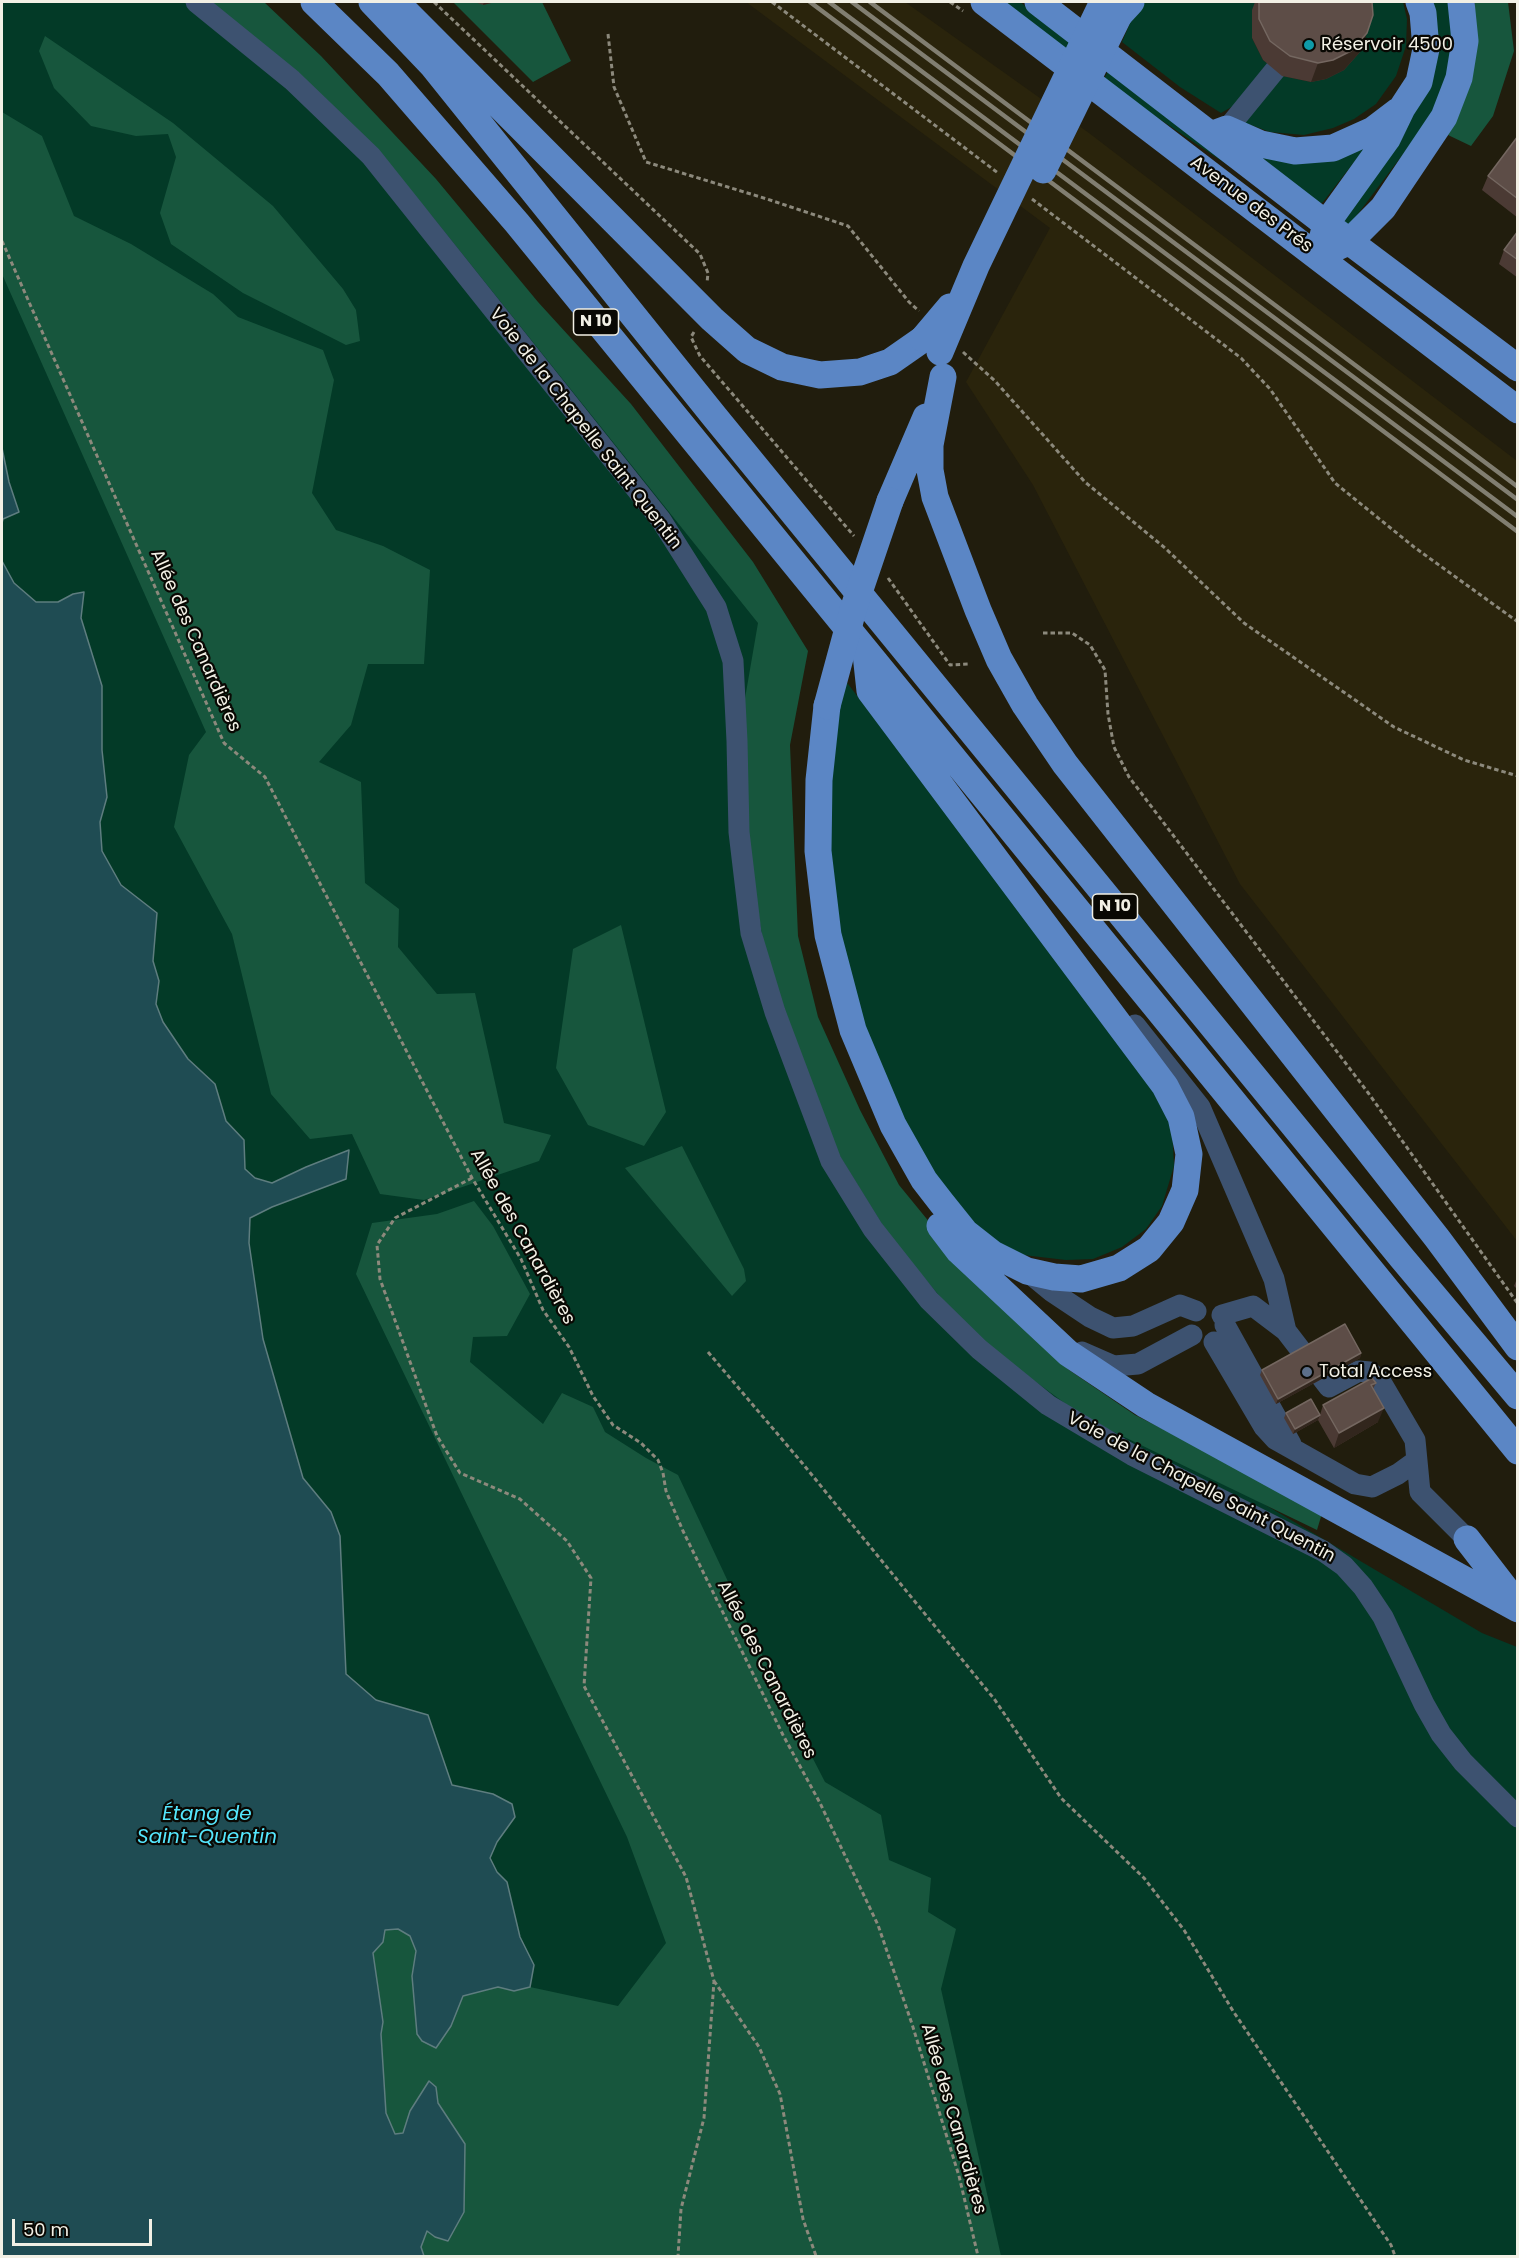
<!DOCTYPE html>
<html>
<head>
<meta charset="utf-8">
<style>
	body { margin:0 }
	#map { position:relative; width:1519px; height:2258px; overflow:hidden; background:#211d0d; font-family:Poppins,sans-serif }
	canvas { display:block }
	.frame { position:absolute; inset:0; border:3px solid #f2f0e5; pointer-events:none }
	.scale { position:absolute; left:12px; top:2219px; width:140px; height:27px; box-sizing:border-box; border:3px solid #f2f0e5; border-top:0; padding-left:8px; font-size:18px; line-height:21px; white-space:nowrap; color:#f2f0e5; -webkit-text-stroke:4px #090803; paint-order:stroke }
</style>
</head>
<body>
<div id="map">
<canvas width="1519" height="2258"></canvas>
<div class="frame"></div>
<div class="scale">50 m</div>
</div>
<script>
const ctx = document.querySelector('canvas').getContext('2d');
ctx.lineJoin = 'round';
function fillPath(path, color) {
  ctx.fillStyle = color;
  ctx.fill(path, 'evenodd');
}
function shape(rows) {
  const path = new Path2D();
  for (const r of rows) {
    path.moveTo(r[0], r[1]);
    for (let i = 2; i < r.length; i += 2) path.lineTo(r[i], r[i + 1]);
  }
  return path;
}
function trace(path, color, width, dash) {
  ctx.strokeStyle = color;
  ctx.lineWidth = width;
  ctx.lineCap = dash ? 'butt' : 'round';
  ctx.setLineDash(dash || []);
  ctx.stroke(path);
}
function drawText(font, color, halo, rows, align = 'center') {
  ctx.font = font + ' Poppins,sans-serif';
  ctx.lineWidth = 4.5;
  ctx.setLineDash([]);
  ctx.textBaseline = 'middle';
  ctx.strokeStyle = halo;
  ctx.fillStyle = color;
  for (const [text, x, y, turn = 0] of rows) {
    ctx.save();
    ctx.translate(x, y);
    ctx.rotate((+turn || 0) * Math.PI / 180);
    ctx.textAlign = isNaN(turn) ? turn : align;
    if (halo) ctx.strokeText(text, 0, 0);
    ctx.fillText(text, 0, 0);
    ctx.restore();
  }
}
fillPath(shape([
	[746,2,905,2,1089,133,1517,461,1517,1241,1240,884,1033,485,966,382,1050,228]
]), '#2a240c');
fillPath(shape([
	[2,2,255,2,784,638,783,945,874,1191,1100,1407,1482,1633,1517,1647,1517,2256,2,2256],
	[996,2,1020,2,1072,41,1066,55],
	[1141,2,1256,2,1252,38,1263,60,1271,66,1235,105,1221,113,1180,87,1122,42,1136,9],
	[1361,2,1403,2,1407,19,1406,46,1396,76,1376,104,1354,119,1333,128,1304,135,1270,132,1240,121,1283,76,1311,82],
	[1432,2,1453,2,1456,43,1448,76,1431,117,1348,227,1340,221,1385,155],
	[1109,69,1235,170,1103,81],
	[1365,148,1323,202,1319,204,1255,152],
	[842,676,1149,1079,1172,1126,1174,1166,1162,1206,1146,1229,1122,1247,1093,1259,1066,1260,1023,1255,980,1234,910,1144,844,981,823,796]
]), '#033a27');
fillPath(shape([
	[206,2,264,2,321,56,436,179,538,302,631,404,753,562,808,651,790,745,798,936,818,1017,860,1110,899,1185,971,1273,1069,1370,1135,1415,1323,1510,1317,1530,1085,1418,1002,1357,953,1312,890,1237,830,1140,783,1019,764,946,744,832,743,710,758,623,432,216,365,138],
	[453,2,542,2,571,61,533,82],
	[1475,2,1508,2,1514,51,1493,116,1471,146,1448,135,1470,73],
	[45,36,173,123,273,206,343,289,356,310,360,341,346,345,243,293,171,244,160,213,176,157,168,134,136,136,91,126,54,88,39,51],
	[2,112,42,136,74,216,131,244,213,294,238,317,323,350,334,380,312,493,336,530,383,546,430,570,424,664,368,664,351,725,319,762,361,782,365,883,399,909,398,947,437,994,475,993,504,1123,551,1135,539,1161,424,1200,380,1194,352,1134,310,1139,271,1094,232,934,174,827,189,755,206,732,2,274],
	[621,925,666,1112,644,1146,588,1125,556,1068,573,949],
	[682,1146,744,1269,746,1281,732,1296,625,1168],
	[474,1201,493,1226,530,1294,507,1336,473,1337,470,1362,543,1424,562,1393,593,1407,605,1432,646,1458,678,1475,792,1718,825,1782,881,1815,889,1860,931,1878,928,1912,956,1929,941,1989,1001,2256,424,2256,421,2247,427,2230,465,2145,438,2103,436,2087,429,2081,410,2111,403,2133,395,2134,386,2113,381,2034,383,2021,373,1953,382,1942,385,1930,398,1929,410,1936,416,1951,412,1976,417,2034,451,2026,463,1996,499,1987,514,1991,530,1987,618,2006,666,1943,627,1837,356,1274,372,1223,437,1214]
]), '#17563d');
const water = shape([
	[2,448,9,482,19,512,3,519,2,523,2,448],
	[2,561,14,583,36,602,58,602,73,594,84,592,81,618,102,686,102,750,107,797,100,822,102,851,121,885,157,913,153,961,159,981,156,1004,163,1022,188,1059,215,1084,226,1121,244,1140,245,1169,255,1178,272,1183,306,1167,349,1150,346,1179,272,1207,250,1218,249,1243,263,1339,303,1478,331,1512,340,1536,346,1674,376,1700,428,1715,452,1785,493,1794,512,1804,515,1817,497,1842,490,1858,497,1872,507,1882,520,1937,534,1965,530,1987,514,1991,498,1987,463,1996,451,2026,436,2048,422,2041,417,2034,412,1976,416,1951,410,1936,398,1929,385,1930,383,1942,373,1953,383,2022,381,2034,386,2113,395,2134,403,2133,410,2111,429,2081,436,2087,438,2103,465,2144,464,2212,448,2241,435,2237,427,2231,421,2247,424,2256,2,2256,2,561]
]);
fillPath(water, '#1f4c53');
trace(water, '#5e7d7f', 1.5);
trace(shape([
	[434,2,700,254,708,273,707,283],
	[772,2,998,173],
	[950,2,963,11],
	[608,34,614,87,646,162,767,199,848,226,909,302,919,311],
	[1032,199,1241,358,1270,389,1335,483,1414,547,1518,622],
	[2,241,224,743,265,777,472,1178,521,1259,543,1310,569,1347,593,1396,613,1425,641,1443,658,1460,663,1473,666,1491,683,1531,783,1735,820,1803,878,1925,912,2024,959,2176,978,2256],
	[694,332,691,337,700,356,854,536],
	[963,352,995,381,1085,482,1165,548,1244,623,1394,727,1464,760,1518,776],
	[888,578,950,665,968,664],
	[1043,633,1072,633,1090,645,1105,670,1108,714,1114,747,1129,777,1369,1094,1518,1304],
	[472,1178,395,1218,377,1245,380,1279,437,1436,460,1473,520,1499,567,1541,591,1578,584,1686,686,1877,714,1981,704,2118,681,2209,678,2256],
	[708,1352,803,1464,995,1700,1061,1798,1144,1878,1184,1930,1233,2011,1391,2245,1395,2256],
	[714,1981,759,2047,780,2094,803,2219,816,2256]
]), '#8c897c', 3, [4.5, 3]);
trace(shape([
	[196,2,292,80,371,156,661,520,716,607,733,661,737,741,739,832,751,933,775,1012,831,1161,873,1229,929,1300,979,1349,1048,1405,1132,1455,1323,1551,1344,1566,1363,1587,1383,1617,1424,1704,1441,1734,1463,1762,1518,1817],
	[1227,129,1293,48],
	[1135,1025,1200,1107,1274,1279,1286,1331,1329,1387,1359,1371,1370,1372,1381,1382,1415,1440,1420,1492,1467,1539],
	[1028,1272,1051,1291,1090,1317,1113,1328,1133,1326,1180,1305,1196,1311],
	[1222,1315,1253,1306,1286,1331],
	[1225,1325,1291,1444],
	[1214,1342,1264,1427,1275,1439,1355,1484,1372,1487,1398,1474,1416,1461],
	[1082,1352,1114,1366,1138,1364,1192,1335]
]), '#3d5270', 21);
trace(shape([
	[314,2,388,74,517,223,1518,1451],
	[372,2,433,66,714,416,1402,1258,1518,1396],
	[984,2,1518,410],
	[1038,2,1326,224,1518,368],
	[401,7,712,319,747,350,782,367,820,375,860,372,890,362,923,339],
	[1119,15,1131,2],
	[1211,135,1227,129,1261,144,1295,151,1333,148,1373,130,1398,111],
	[1322,240,1326,224,1387,139,1402,108,1419,82,1426,49,1423,13,1419,2],
	[1335,248,1350,241,1383,208,1444,117,1459,78,1465,41,1461,2],
	[943,377,930,445,930,470,935,497,978,610,999,659,1025,705,1065,764,1437,1238,1518,1347],
	[890,501,926,417],
	[827,706,819,780,818,851,828,935,853,1030,893,1125,924,1180,941,1202,965,1232,993,1254,1027,1271,1054,1277,1081,1279,1119,1268,1149,1249,1171,1222,1185,1190,1189,1154,1181,1117,1165,1086,870,691,866,654],
	[940,1226,959,1251,1068,1353,1146,1405,1518,1609],
	[1467,1539,1514,1600]
]), '#5b86c5', 27);
trace(shape([
	[810,2,1518,532],
	[829,2,1518,517],
	[852,2,1518,500],
	[870,2,1518,487]
]), '#817e71', 4.5);
trace(shape([
	[1043,170,1119,15],
	[923,339,950,307],
	[940,352,976,266,1102,4],
	[827,706,853,610,890,501]
]), '#5b86c5', 27);
fillPath(shape([
	[475,2,495,2,483,5],
	[1255,2,1372,2,1360,52,1344,70,1326,79,1311,82,1282,76,1263,60,1252,38,1252,10],
	[1518,136,1518,218,1482,190,1488,176],
	[1518,231,1518,278,1499,264,1504,250],
	[1518,1280,1518,1290,1514,1286,1516,1281],
	[1361,1353,1360,1358,1276,1404,1260,1375,1262,1370],
	[1376,1383,1373,1389,1378,1422,1334,1448,1318,1420,1293,1434,1284,1418,1286,1413,1320,1415,1323,1405]
]), '#4b3a34');
fillPath(shape([
	[484,2,495,2,483,5],
	[1367,33,1360,52,1344,70,1326,79,1311,82,1318,63],
	[1361,1353,1360,1358,1276,1404,1278,1399],
	[1384,1408,1378,1422,1334,1448,1339,1433],
	[1320,1415,1318,1420,1293,1434,1295,1429]
]), '#32261d');
const building = shape([
	[1259,2,1372,2,1373,15,1367,33,1351,51,1333,60,1318,63,1290,56,1270,41,1259,19,1259,2],
	[1518,136,1518,199,1488,176,1518,136],
	[1518,231,1518,260,1504,250,1518,231],
	[1345,1324,1361,1353,1278,1399,1262,1370,1345,1324],
	[1372,1378,1376,1383,1371,1385,1384,1408,1339,1433,1323,1405,1372,1378],
	[1311,1399,1320,1415,1295,1429,1286,1413,1311,1399]
]);
fillPath(building, '#5d4d47');
trace(building, '#746760', 1.5);
for (const [x, y, r, color] of [
	[1309,45,6,"#0f9aa8"],
	[1307,1372,6,"#5c6f8a"]
]) {
  const dot = new Path2D();
  dot.arc(x, y, r, 0, 2 * Math.PI);
  ctx.fillStyle = color;
  ctx.fill(dot);
  trace(dot, '#090803', 2);
}
for (const [x, y, w] of [
	[596,322,45],
	[1115,907,45]
]) {
  const box = new Path2D();
  box.roundRect(x - w / 2, y - 13, w, 26, 4.5);
  ctx.fillStyle = '#090803';
  ctx.fill(box);
  trace(box, '#f2f0e5', 1.5);
}
drawText('bold 16px', '#f2f0e5', null, [
	["N 10",596,322],
	["N 10",1115,907]
]);
drawText('18px', '#f2f0e5', '#090803', [
	["Réservoir 4500",1321,45],
	["Total Access",1319,1372]
], 'left');
drawText('18px', '#f2f0e5', '#090803', [
	["Avenue des Prés",1251,205,37],
	["Voie de la Chapelle Saint Quentin",585,429,52],
	["Allée des Canardières",195,641,66],
	["Allée des Canardières",522,1237,61],
	["Voie de la Chapelle Saint Quentin",1201,1488,28],
	["Allée des Canardières",766,1670,63],
	["Allée des Canardières",953,2119,74]
]);
drawText('italic 20px', '#55e6fd', '#090803', [
	["Étang de",207,1815],
	["Saint-Quentin",207,1838]
]);
</script>
</body>
</html>
